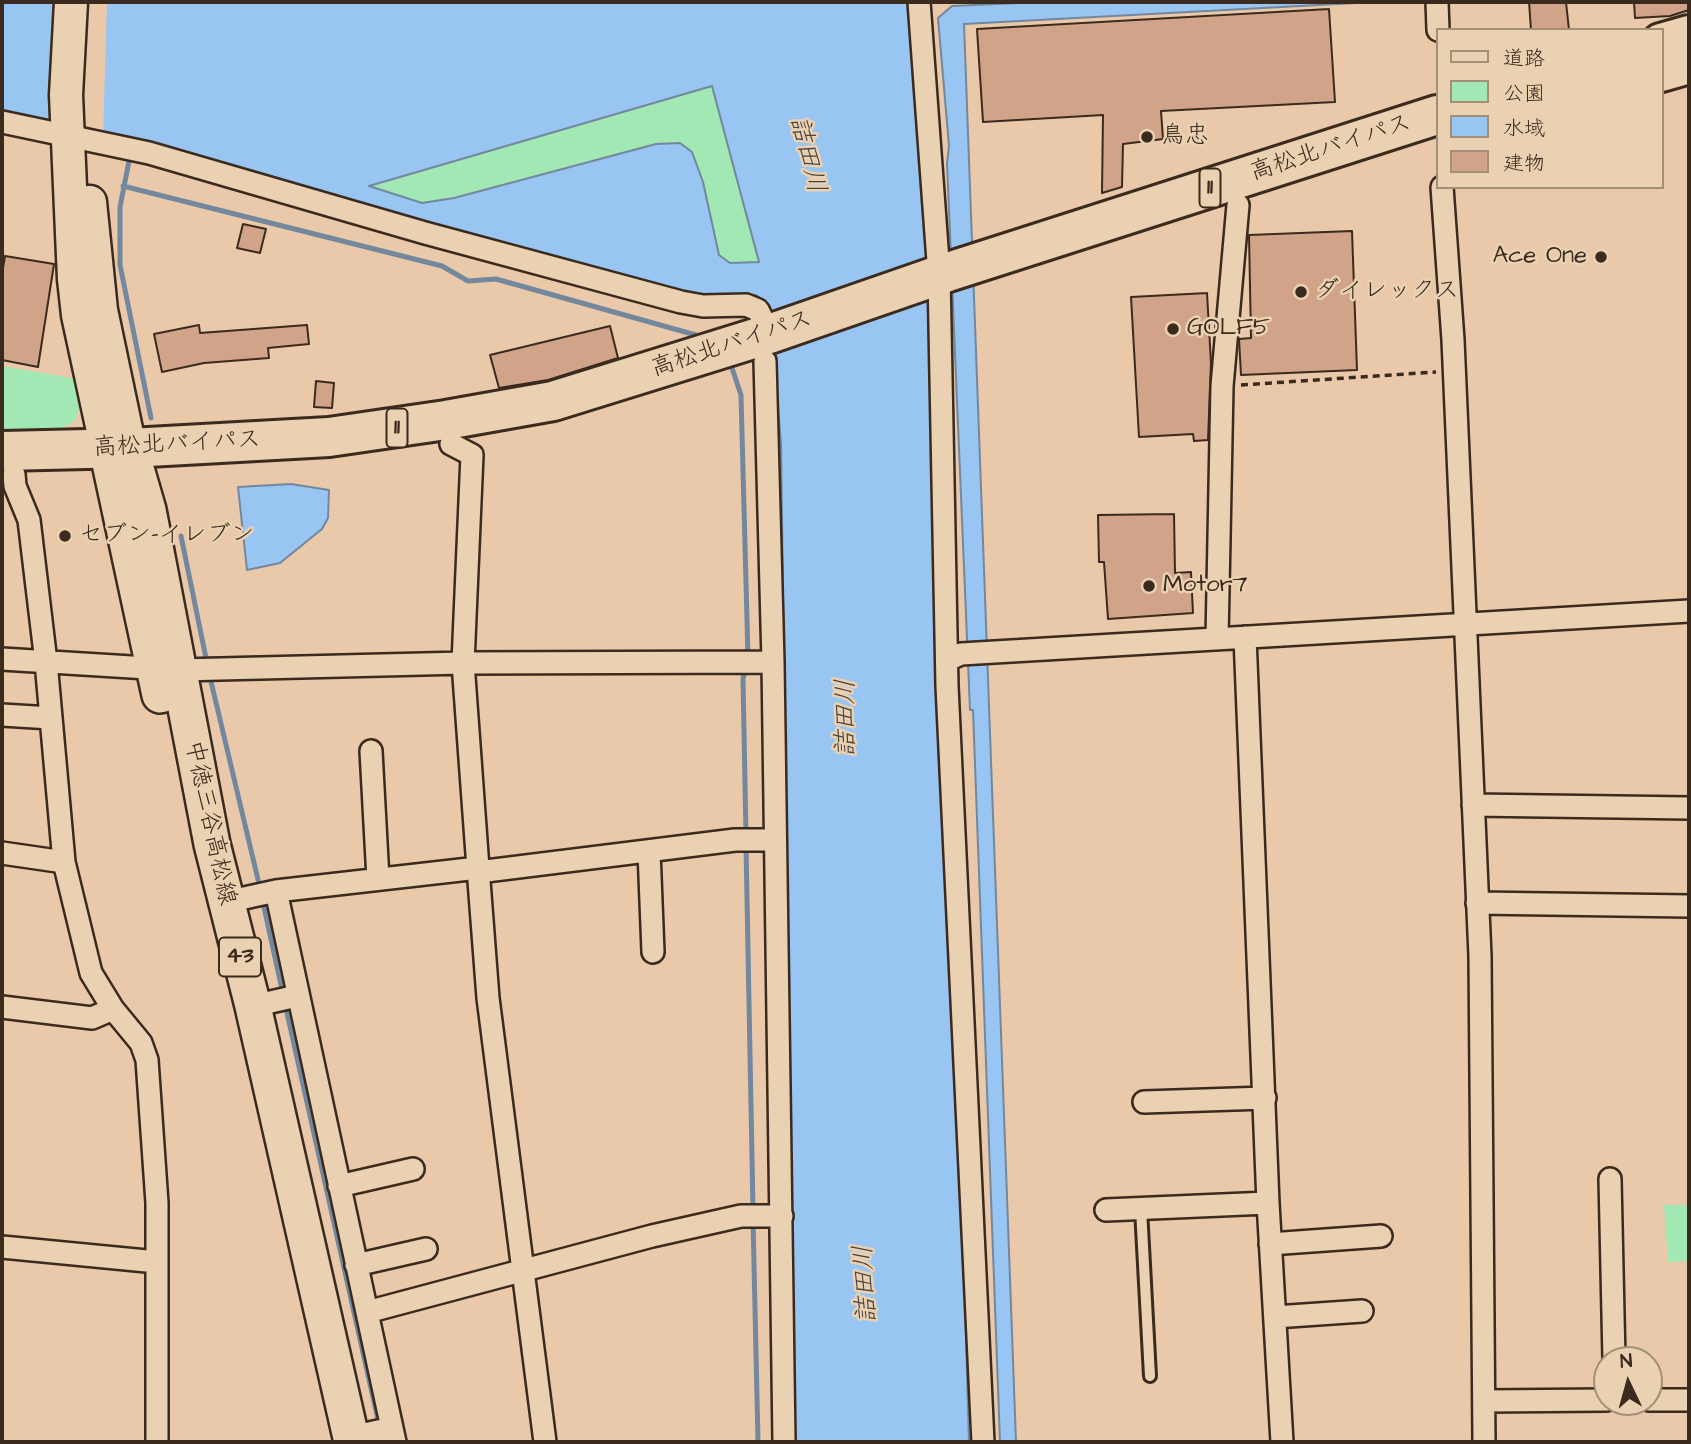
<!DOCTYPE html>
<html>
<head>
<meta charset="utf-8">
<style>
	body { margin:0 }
	#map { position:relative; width:1691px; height:1444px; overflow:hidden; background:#e9c9aa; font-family:"Architects Daughter","Klee One",sans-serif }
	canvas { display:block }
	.frame { position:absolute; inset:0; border:4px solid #3b2a1e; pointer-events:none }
	.legend { position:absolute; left:1436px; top:28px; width:228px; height:161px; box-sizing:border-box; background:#e9d1b1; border:2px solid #a38e76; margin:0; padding:9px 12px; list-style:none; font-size:21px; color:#3b2a1e }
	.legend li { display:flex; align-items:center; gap:14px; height:35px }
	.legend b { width:35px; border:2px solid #a38e76 }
	.north { position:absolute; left:1593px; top:1346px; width:70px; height:70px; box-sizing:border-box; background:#e9d1b1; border:2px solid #a38e76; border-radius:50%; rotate:355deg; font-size:19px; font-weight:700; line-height:28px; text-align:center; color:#3b2a1e }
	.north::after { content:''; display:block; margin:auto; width:24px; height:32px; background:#3b2a1e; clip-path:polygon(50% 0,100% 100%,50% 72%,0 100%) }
</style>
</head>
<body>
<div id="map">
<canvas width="1691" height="1444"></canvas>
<div class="frame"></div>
<ul class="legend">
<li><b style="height:9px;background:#e9d1b1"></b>道路</li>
<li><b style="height:19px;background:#a1e8b5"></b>公園</li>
<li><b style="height:19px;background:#98c5f2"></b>水域</li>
<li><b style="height:19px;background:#d1a389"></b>建物</li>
</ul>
<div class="north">N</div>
</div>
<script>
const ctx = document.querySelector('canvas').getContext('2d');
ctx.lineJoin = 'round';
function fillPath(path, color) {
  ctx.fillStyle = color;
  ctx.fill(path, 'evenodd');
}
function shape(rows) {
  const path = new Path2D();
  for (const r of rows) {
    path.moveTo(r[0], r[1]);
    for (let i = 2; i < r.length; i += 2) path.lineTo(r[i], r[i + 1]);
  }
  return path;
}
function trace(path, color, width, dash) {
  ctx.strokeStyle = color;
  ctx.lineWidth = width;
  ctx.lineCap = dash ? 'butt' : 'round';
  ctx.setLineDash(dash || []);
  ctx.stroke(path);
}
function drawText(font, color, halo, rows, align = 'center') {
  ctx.font = font + ' "Architects Daughter","Klee One",sans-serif';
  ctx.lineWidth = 5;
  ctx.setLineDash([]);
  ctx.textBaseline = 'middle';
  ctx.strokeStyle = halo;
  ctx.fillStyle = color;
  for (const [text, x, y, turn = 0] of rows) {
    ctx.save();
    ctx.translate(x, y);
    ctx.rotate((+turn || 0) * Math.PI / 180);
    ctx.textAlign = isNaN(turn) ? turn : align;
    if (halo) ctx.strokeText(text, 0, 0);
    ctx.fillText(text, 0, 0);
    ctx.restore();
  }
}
fillPath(shape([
	[712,86,760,262,730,263,719,255,703,182,692,152,680,143,656,144,454,198,422,203,367,186],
	[2,366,76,379,81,403,75,421,62,428,2,430],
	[1664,1205,1689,1205,1689,1261,1668,1262]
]), '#a1e8b5');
const water = shape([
	[2,2,910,2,928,259,947,660,969,1442,794,1442,781,443,770,306,756,295,701,299,2,114,2,2],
	[712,86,759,262,730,263,719,255,703,182,692,152,680,143,656,144,454,198,422,203,369,186,712,86],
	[1042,2,1375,2,964,24,1016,1442,1000,1442,973,710,970,710,947,163,949,146,938,18,952,6,1042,2],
	[291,484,329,490,328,518,322,529,280,563,247,570,238,487,291,484]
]);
fillPath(water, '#98c5f2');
trace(water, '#73879d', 2);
fillPath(shape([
	[55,2,107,2,103,139,51,127]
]), '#e9c9aa');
trace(shape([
	[130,156,120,207,120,265,151,418],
	[123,186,442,266,468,281,496,279,703,337],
	[730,362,741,395,748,658],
	[181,536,207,663],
	[206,659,259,658],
	[746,667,743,679,746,836],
	[209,673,260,888],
	[746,846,753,1210],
	[262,898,283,994],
	[285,1004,379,1424],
	[753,1220,758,1442]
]), '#73879d', 5);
const building = shape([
	[1529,2,1566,2,1569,30,1531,30,1529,2],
	[1634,2,1689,2,1689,10,1670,16,1635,18,1634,2],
	[1329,9,1335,102,1161,111,1163,139,1123,144,1122,187,1102,193,1103,115,983,122,977,29,1329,9],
	[243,224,266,229,260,253,237,248,243,224],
	[1352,231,1357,370,1241,375,1239,339,1251,338,1249,235,1352,231],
	[5,256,54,264,38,367,2,360,2,274,5,256],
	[1207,293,1211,363,1208,440,1194,441,1193,434,1139,437,1131,297,1207,293],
	[199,325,200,333,307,325,309,344,268,348,269,358,204,363,162,372,154,334,199,325],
	[610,326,618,358,548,380,499,388,490,355,610,326],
	[316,381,334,383,332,408,314,407,316,381],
	[1174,514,1175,573,1191,572,1193,613,1108,619,1104,562,1099,562,1098,515,1174,514]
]);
fillPath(building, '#d1a389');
trace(building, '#3b2a1e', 2);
const lane = shape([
	[1141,1209,1150,1376]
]);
const street = shape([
	[919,2,939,275,947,686,983,1442],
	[1437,2,1438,30],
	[2,122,149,153,425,233,681,302,703,306,746,305,758,310,764,322,765,335],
	[1442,187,1453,340,1480,956,1484,1442],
	[765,361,773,662,784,1442],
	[451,444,472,455,463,663,478,868,488,998,545,1442],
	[14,474,15,486,29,520,46,662,64,862,91,973,113,1009,141,1043,147,1060,157,1203,157,1442],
	[1245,637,1268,1203,1282,1442],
	[1217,639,1222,386,1238,205],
	[2,659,180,670,463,663,773,662],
	[947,660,961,654,1689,611],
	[2,715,51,718],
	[371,751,378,879],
	[1473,805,1689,808],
	[649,851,653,952],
	[2,853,64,862],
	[478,872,735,840,774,840],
	[276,891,395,1442],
	[226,902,276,891,478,868],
	[1477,903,1689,906],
	[253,1006,297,996],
	[2,1007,92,1018,113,1009],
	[1144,1102,1265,1098],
	[1610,1179,1614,1360],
	[339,1186,413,1169],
	[1106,1210,1268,1203],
	[1270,1244,1381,1236],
	[2,1247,157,1262],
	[356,1265,426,1249],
	[367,1312,652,1236,741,1216,782,1216],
	[1275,1317,1362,1311],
	[1649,1400,1689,1400],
	[1485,1401,1607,1400],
	[351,1437,392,1428]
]);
const secondary = shape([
	[71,2,66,95,74,279,78,315,107,449],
	[90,202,101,310,127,434]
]);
const primary = shape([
	[130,448,148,510,212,844,253,1006,352,1442],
	[107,449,160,695]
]);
const highway = shape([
	[1661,43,1689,35],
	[1661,72,1689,64],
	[2,451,130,448,329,437,446,420,553,401,772,333,948,272,1437,115]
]);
trace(lane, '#3b2a1e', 16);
trace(street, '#3b2a1e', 26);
trace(secondary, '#3b2a1e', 37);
trace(primary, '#3b2a1e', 40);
trace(highway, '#3b2a1e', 44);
trace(shape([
	[1241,385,1436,372]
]), '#3b2a1e', 3.5, [7, 5]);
trace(lane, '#e9d1b1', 10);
trace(street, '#e9d1b1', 21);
trace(secondary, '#e9d1b1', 32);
trace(primary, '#e9d1b1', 35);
trace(highway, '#e9d1b1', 38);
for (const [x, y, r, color] of [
	[1147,137,7,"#3b2a1e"],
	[1601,257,7,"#3b2a1e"],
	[1301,292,7,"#3b2a1e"],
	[1173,329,7,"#3b2a1e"],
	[65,536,7,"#3b2a1e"],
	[1149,586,7,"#3b2a1e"]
]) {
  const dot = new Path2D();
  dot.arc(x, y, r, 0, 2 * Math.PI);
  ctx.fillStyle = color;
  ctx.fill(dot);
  trace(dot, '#e9d1b1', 2.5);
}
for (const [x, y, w] of [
	[1210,188,21],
	[397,428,21],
	[240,957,42]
]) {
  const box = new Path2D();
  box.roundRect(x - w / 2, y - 19.5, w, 39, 5);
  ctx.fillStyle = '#e9d1b1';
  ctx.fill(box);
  trace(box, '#3b2a1e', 2);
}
drawText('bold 23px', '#3b2a1e', null, [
	["11",1210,188],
	["11",397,428],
	["43",240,957]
]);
drawText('24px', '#3b2a1e', '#e9d1b1', [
	["鳥忠",1161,137],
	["Ace One",1587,257,"right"],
	["ダイレックス",1315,292],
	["GOLF5",1187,329],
	["セブン-イレブン",79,536],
	["Motor7",1163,586]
], 'left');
drawText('24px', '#3b2a1e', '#e9d1b1', [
	["高松北バイパス",1331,149,-18],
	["高松北バイパス",732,345,-18],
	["高松北バイパス",177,445,-3],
	["中徳三谷高松線",209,823,78]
]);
drawText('italic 26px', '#49413e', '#e9d1b1', [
	["詰田川",806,155,76],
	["詰田川",848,718,-90],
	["詰田川",867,1284,-93]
]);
</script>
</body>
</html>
